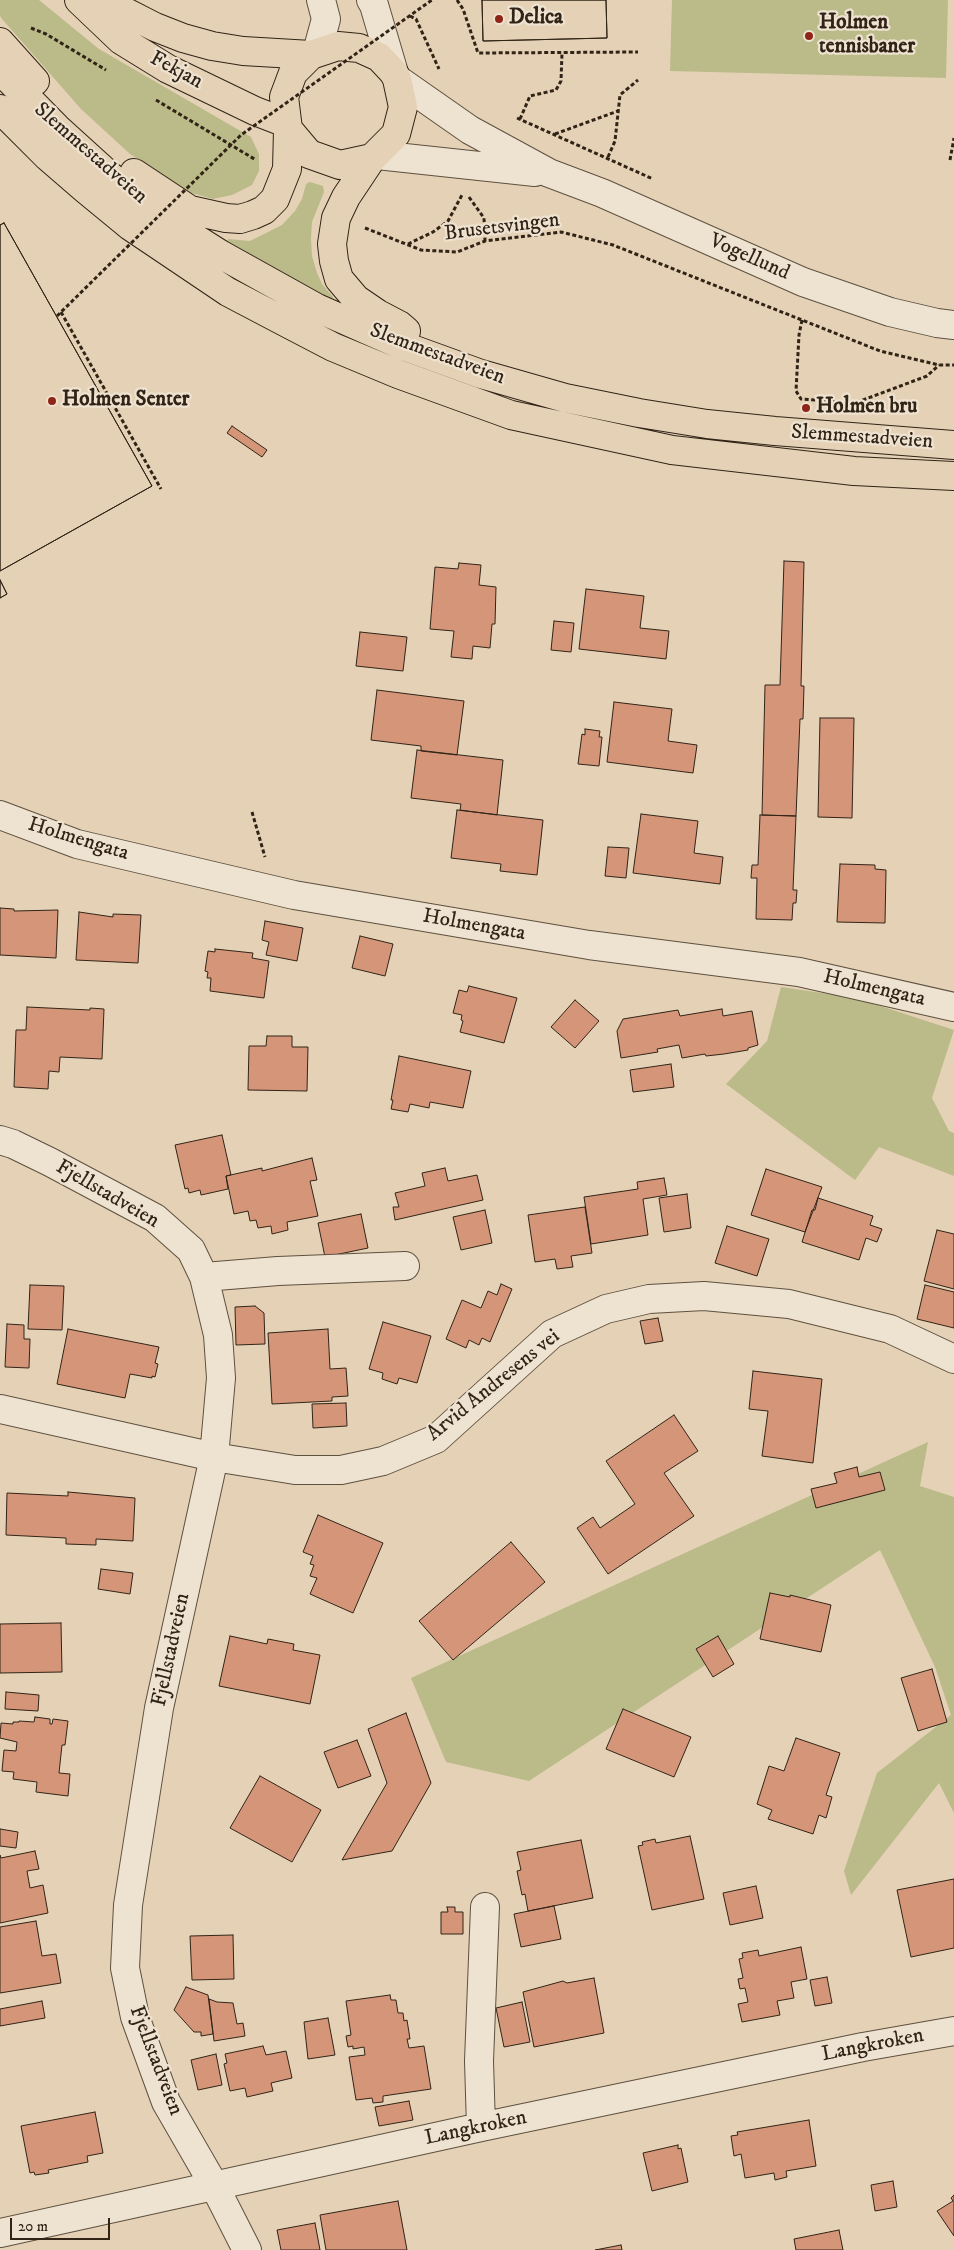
<!DOCTYPE html>
<html>
<head>
<meta charset="utf-8">
<style>
	body { margin:0 }
	#map { position:relative; width:954px; height:2250px; overflow:hidden; background:#e5d2b6; font-family:"IM FELL DW Pica",serif }
	canvas { display:block }
	.scale { position:absolute; left:10px; top:2218px; width:100px; height:22px; box-sizing:border-box; border:2px solid #312417; border-top:0; padding-left:6px; font-size:15px; line-height:18px; white-space:nowrap; color:#312417; -webkit-text-stroke:4px #eee2d0; paint-order:stroke }
</style>
</head>
<body>
<div id="map">
<canvas width="954" height="2250"></canvas>
<div class="scale">20 m</div>
</div>
<script>
const ctx = document.querySelector('canvas').getContext('2d');
ctx.lineJoin = 'round';
function fillPath(path, color) {
  ctx.fillStyle = color;
  ctx.fill(path, 'evenodd');
}
function shape(rows) {
  const path = new Path2D();
  for (const r of rows) {
    path.moveTo(r[0], r[1]);
    for (let i = 2; i < r.length; i += 2) path.lineTo(r[i], r[i + 1]);
  }
  return path;
}
function trace(path, color, width, dash) {
  ctx.strokeStyle = color;
  ctx.lineWidth = width;
  ctx.lineCap = dash ? 'butt' : 'round';
  ctx.setLineDash(dash || []);
  ctx.stroke(path);
}
function drawText(font, color, halo, rows, align = 'center') {
  ctx.font = font + ' "IM FELL DW Pica",serif';
  ctx.lineWidth = 4.5;
  ctx.setLineDash([]);
  ctx.textBaseline = 'middle';
  ctx.strokeStyle = halo;
  ctx.fillStyle = color;
  for (const [text, x, y, turn = 0] of rows) {
    ctx.save();
    ctx.translate(x, y);
    ctx.rotate((+turn || 0) * Math.PI / 180);
    ctx.textAlign = isNaN(turn) ? turn : align;
    if (halo) ctx.strokeText(text, 0, 0);
    ctx.fillText(text, 0, 0);
    ctx.restore();
  }
}
fillPath(shape([
	[0,0,39,0,99,49,251,137,259,154,259,171,252,185,232,195,213,199,188,192,130,154,81,109,2,19,0,16],
	[672,0,948,0,946,78,670,71],
	[310,182,323,186,324,192,312,222,311,238,312,256,317,273,322,284,333,297,331,301,227,244,228,239,250,241,282,225,295,211,302,199,306,184],
	[781,987,856,998,954,1030,932,1098,949,1131,954,1133,954,1176,879,1147,855,1180,726,1084,767,1041],
	[928,1442,920,1486,954,1497,954,1813,939,1783,851,1895,844,1871,877,1773,951,1715,935,1667,880,1550,529,1781,446,1762,411,1678]
]), '#bbba89');
const building = shape([
	[482,0,606,0,607,38,483,41,482,0],
	[482,0,606,0,607,38,483,41,482,0],
	[4,223,152,486,0,571,0,225,4,223],
	[4,223,152,486,0,571,0,225,4,223],
	[232,426,267,450,262,457,227,433,232,426],
	[784,561,804,562,801,686,804,686,803,719,800,719,796,816,762,815,765,685,780,685,784,561],
	[459,563,481,565,479,585,496,587,495,624,492,624,490,648,473,646,472,659,451,657,454,631,430,629,435,567,458,569,459,563],
	[0,580,7,594,0,598,0,580],
	[0,580,7,594,0,598,0,580],
	[586,589,644,596,640,628,669,631,666,659,579,649,586,589],
	[554,621,574,623,571,652,551,650,554,621],
	[360,632,407,637,403,671,356,666,360,632],
	[377,690,464,701,457,755,421,751,421,746,371,740,377,690],
	[614,702,672,709,668,741,697,745,693,773,607,762,614,702],
	[820,718,854,718,852,818,818,817,820,718],
	[585,729,600,731,599,737,602,737,599,766,578,764,582,734,585,735,585,729],
	[417,750,503,760,497,815,460,810,461,804,411,798,417,750],
	[457,810,543,820,537,875,500,871,501,864,451,858,457,810],
	[641,814,698,821,694,853,723,857,720,884,633,873,641,814],
	[760,815,796,816,793,890,797,890,796,903,793,903,792,920,756,919,757,878,751,878,752,865,758,865,760,815],
	[608,847,629,848,626,878,605,876,608,847],
	[840,864,875,865,875,869,886,870,885,923,837,922,840,864],
	[0,908,14,909,14,911,58,910,56,958,0,955,0,908],
	[79,912,113,917,113,914,141,915,138,963,76,960,79,912],
	[265,921,303,928,297,961,266,955,269,942,262,940,265,921],
	[360,936,393,944,385,976,352,968,360,936],
	[215,949,253,953,252,958,269,961,264,998,210,991,211,978,207,978,208,972,205,971,208,951,215,952,215,949],
	[469,986,517,998,504,1043,460,1032,463,1021,461,1020,462,1015,453,1013,459,990,467,992,469,986],
	[575,1000,599,1021,575,1048,551,1027,575,1000],
	[27,1007,90,1010,90,1008,104,1009,102,1059,60,1057,59,1072,49,1071,48,1089,14,1087,16,1030,26,1030,27,1007],
	[722,1009,723,1016,752,1011,758,1045,748,1048,748,1050,724,1054,706,1056,705,1054,682,1058,679,1045,657,1049,658,1052,621,1058,617,1031,623,1019,678,1010,680,1016,722,1009],
	[267,1036,292,1036,292,1047,308,1047,307,1091,248,1090,249,1046,266,1046,267,1036],
	[399,1056,471,1071,463,1108,430,1102,429,1108,410,1104,408,1112,391,1109,393,1100,391,1100,399,1056],
	[671,1064,674,1087,633,1092,630,1070,671,1064],
	[222,1135,231,1175,226,1176,228,1189,201,1195,200,1190,189,1193,188,1188,185,1189,175,1145,222,1135],
	[312,1158,317,1180,310,1181,318,1216,287,1222,288,1230,272,1234,271,1226,258,1228,256,1220,250,1221,248,1211,234,1214,226,1176,262,1168,262,1171,312,1158],
	[445,1168,448,1181,477,1175,483,1200,395,1220,393,1207,399,1207,395,1193,425,1186,422,1173,445,1168],
	[766,1169,822,1187,805,1232,751,1215,766,1169],
	[664,1178,667,1195,643,1199,648,1235,591,1244,584,1197,638,1189,637,1182,664,1178],
	[687,1194,691,1228,664,1232,659,1198,687,1194],
	[818,1198,873,1216,870,1225,882,1229,877,1242,866,1238,859,1260,802,1242,812,1210,815,1210,818,1198],
	[585,1207,592,1253,571,1256,573,1267,557,1269,555,1259,535,1262,528,1215,585,1207],
	[485,1210,492,1243,461,1250,453,1217,485,1210],
	[361,1214,368,1248,325,1257,318,1223,361,1214],
	[727,1226,769,1239,757,1276,715,1263,727,1226],
	[937,1230,954,1234,954,1289,924,1281,937,1230],
	[501,1284,512,1289,490,1342,482,1338,479,1345,469,1340,466,1348,446,1339,462,1300,481,1308,488,1291,497,1295,501,1284],
	[30,1285,64,1286,62,1330,28,1329,30,1285],
	[925,1285,954,1292,954,1328,917,1319,925,1285],
	[255,1306,264,1313,265,1344,236,1345,235,1307,255,1306],
	[658,1318,663,1341,645,1344,640,1321,658,1318],
	[383,1322,431,1336,417,1383,399,1378,397,1384,382,1379,383,1373,369,1369,383,1322],
	[7,1324,24,1325,24,1339,30,1339,29,1368,5,1367,7,1324],
	[68,1329,159,1347,155,1363,158,1364,155,1377,152,1376,152,1378,130,1374,125,1398,57,1384,68,1329],
	[328,1329,330,1369,346,1368,348,1396,332,1397,332,1401,272,1404,268,1333,328,1329],
	[753,1371,822,1379,813,1463,762,1456,768,1411,749,1409,753,1371],
	[346,1403,347,1426,313,1428,312,1404,346,1403],
	[674,1415,698,1451,664,1473,694,1516,608,1574,577,1528,593,1517,600,1528,635,1504,606,1461,674,1415],
	[857,1467,859,1477,880,1472,885,1490,816,1508,811,1489,837,1483,834,1473,857,1467],
	[68,1492,135,1498,133,1541,96,1539,96,1545,66,1544,66,1538,6,1535,7,1493,68,1496,68,1492],
	[318,1515,383,1543,353,1613,310,1594,317,1578,310,1576,314,1565,310,1564,313,1556,303,1552,318,1515],
	[511,1542,545,1582,453,1660,419,1621,511,1542],
	[101,1569,133,1573,130,1594,98,1589,101,1569],
	[770,1593,790,1597,790,1595,831,1605,821,1652,760,1639,770,1593],
	[61,1623,62,1672,0,1673,0,1624,61,1623],
	[230,1636,267,1644,268,1639,294,1644,293,1650,320,1655,310,1704,219,1686,230,1636],
	[718,1636,734,1664,713,1677,696,1649,718,1636],
	[932,1669,947,1722,918,1731,901,1678,932,1669],
	[6,1692,39,1695,38,1711,5,1709,6,1692],
	[623,1709,691,1737,674,1777,606,1749,623,1709],
	[406,1713,431,1783,392,1851,342,1860,387,1783,368,1729,406,1713],
	[35,1717,50,1719,50,1724,52,1724,53,1719,68,1721,65,1745,62,1745,59,1773,70,1774,68,1796,36,1792,37,1782,13,1779,14,1772,2,1771,4,1750,16,1751,17,1742,0,1738,1,1723,13,1724,13,1722,19,1722,19,1721,34,1722,35,1717],
	[796,1738,840,1753,826,1795,832,1797,826,1818,819,1815,813,1834,768,1819,772,1810,757,1804,769,1766,784,1771,796,1738],
	[357,1740,371,1776,338,1788,324,1752,357,1740],
	[260,1776,321,1810,292,1862,230,1828,260,1776],
	[0,1829,18,1832,16,1848,0,1846,0,1829],
	[690,1836,704,1899,652,1910,638,1846,643,1845,642,1842,655,1839,656,1843,690,1836],
	[581,1840,593,1898,528,1911,525,1894,522,1895,517,1871,521,1870,517,1852,581,1840],
	[35,1851,39,1869,27,1871,30,1888,43,1885,48,1913,0,1923,0,1855,1,1858,35,1851],
	[954,1879,954,1948,911,1957,897,1890,954,1879],
	[756,1886,763,1918,730,1925,723,1893,756,1886],
	[554,1906,561,1939,521,1947,514,1914,554,1906],
	[447,1907,455,1907,455,1912,463,1912,463,1934,441,1934,441,1912,448,1912,447,1907],
	[36,1921,42,1956,56,1954,61,1983,0,1993,0,1927,36,1921],
	[233,1935,234,1979,192,1980,190,1936,233,1935],
	[801,1947,807,1979,791,1982,794,1998,777,2001,780,2015,742,2022,738,2004,748,2002,745,1988,740,1989,738,1979,743,1978,739,1959,743,1958,742,1953,758,1950,759,1956,801,1947],
	[827,1977,832,2003,815,2006,810,1980,827,1977],
	[594,1978,604,2033,534,2047,523,1992,563,1981,567,1983,594,1978],
	[186,1987,208,1995,213,2034,201,2036,201,2032,194,2032,174,2010,186,1987],
	[390,1995,391,2000,396,2000,398,2013,403,2013,404,2021,407,2020,410,2039,407,2039,409,2048,424,2046,431,2089,383,2096,383,2102,373,2103,372,2098,356,2100,349,2057,365,2055,364,2047,353,2049,353,2046,348,2047,346,2036,351,2035,346,2001,390,1995],
	[209,1999,217,2002,233,2003,237,2024,243,2023,245,2036,214,2041,209,1999],
	[42,2001,45,2018,0,2026,0,2009,42,2001],
	[522,2002,530,2042,504,2047,496,2008,522,2002],
	[328,2018,335,2055,308,2059,304,2022,328,2018],
	[263,2046,266,2055,286,2051,292,2078,271,2083,273,2091,247,2097,245,2088,230,2091,224,2064,227,2063,225,2054,263,2046],
	[216,2054,222,2085,198,2090,191,2060,216,2054],
	[409,2101,413,2120,379,2126,375,2107,409,2101],
	[95,2112,103,2153,87,2156,88,2162,48,2170,49,2173,35,2175,34,2172,30,2173,21,2126,95,2112],
	[809,2120,816,2166,786,2171,787,2177,775,2180,774,2173,745,2178,741,2154,734,2156,731,2136,738,2135,737,2132,809,2120],
	[678,2145,678,2149,681,2148,688,2182,652,2191,643,2153,678,2145],
	[893,2181,897,2207,875,2211,871,2185,893,2181],
	[954,2195,954,2236,937,2211,953,2201,951,2198,954,2195],
	[398,2201,407,2250,326,2250,320,2215,398,2201],
	[315,2223,320,2250,281,2250,277,2230,315,2223],
	[839,2230,843,2250,796,2250,794,2239,839,2230],
	[621,2245,622,2250,595,2250,621,2245]
]);
fillPath(building, '#d49579');
trace(building, '#312417', 1);
const minor = shape([
	[371,0,374,5,394,73],
	[317,52,326,19,321,0],
	[397,79,470,130,549,173,602,193,803,282,890,312,937,323,954,325],
	[377,155,535,172],
	[0,815,77,844,294,895,589,945,799,972,954,1007],
	[0,1140,13,1144,50,1162,155,1218,191,1250,204,1277,218,1335,221,1378,214,1457,159,1708,128,1905,125,1968,135,2017,166,2102,215,2187,247,2250],
	[204,1277,278,1271,405,1266],
	[0,1409,214,1457,295,1470,341,1470,383,1461,436,1439,552,1334,606,1309,649,1299,704,1296,789,1304,890,1329,954,1359],
	[481,2127,479,2061,485,1907],
	[0,2233,481,2127,863,2047,954,2031]
]);
const major = shape([
	[79,0,121,40,168,69,255,111,286,123],
	[102,0,155,27,183,38,212,46,243,51,311,55],
	[0,42,35,81],
	[0,70,57,128,111,177,171,223,220,254,317,308,401,345,481,374,565,398,639,413,707,424,775,431,954,445],
	[0,109,48,157,85,189,130,226,182,261,228,292,287,323,333,347,398,374,511,415,672,450,854,471,954,476],
	[372,158,346,197,336,218,332,244,334,261,339,279,356,299,378,314,399,325,406,331],
	[134,173,190,210,226,218,240,219,253,215,264,210,275,199,287,169,288,129,284,97,293,73,311,55,338,46,359,48,379,57,394,73,397,79,403,107,396,134,372,158,340,165,309,154,288,129]
]);
trace(minor, '#5e503f', 30);
trace(major, '#312417', 30);
trace(shape([
	[457,0,463,9,478,53,638,52],
	[410,16,416,19,439,69],
	[31,28,46,34,106,70],
	[156,100,256,160],
	[517,118,653,179],
	[520,119,530,96,556,90,561,81,562,53],
	[555,134,618,111],
	[608,157,615,141,620,95,638,80],
	[950,160,954,138],
	[469,197,484,218,485,241],
	[365,228,421,250,457,252,485,241,561,232,613,245,880,351,939,365,954,365],
	[408,244,433,232,448,221,462,195],
	[61,312,161,489],
	[802,320,799,335,796,391,801,399,855,403,927,376,939,365],
	[252,812,265,857]
]), '#312417', 3, [4, 2.5]);
trace(minor, '#eee2d0', 28);
trace(major, '#e5d2b6', 28);
trace(shape([
	[57,316,241,135,432,0]
]), '#312417', 3, [4, 2.5]);
for (const [x, y, r, color] of [
	[499,19,5,"#8f2418"],
	[809,36,5,"#8f2418"],
	[52,401,5,"#8f2418"],
	[806,408,5,"#8f2418"]
]) {
  const dot = new Path2D();
  dot.arc(x, y, r, 0, 2 * Math.PI);
  ctx.fillStyle = color;
  ctx.fill(dot);
  trace(dot, '#eee2d0', 2);
}
drawText('bold 21px', '#312417', '#eee2d0', [
	["Delica",509,19],
	["Holmen",819,24],
	["tennisbaner",819,48],
	["Holmen Senter",62,401],
	["Holmen bru",816,408]
], 'left');
drawText('21px', '#312417', '#eee2d0', [
	["Fekjan",176,71,28],
	["Slemmestadveien",90,154,41],
	["Brusetsvingen",502,228,-7],
	["Vogellund",749,258,24],
	["Slemmestadveien",437,355,20],
	["Slemmestadveien",862,438,4],
	["Holmengata",78,840,17],
	["Holmengata",474,926,10],
	["Holmengata",874,989,13],
	["Fjellstadveien",107,1195,30],
	["Arvid Andresens vei",494,1386,-39],
	["Fjellstadveien",172,1650,-78],
	["Langkroken",873,2046,-11],
	["Fjellstadveien",155,2061,69],
	["Langkroken",476,2129,-12]
]);
</script>
</body>
</html>
